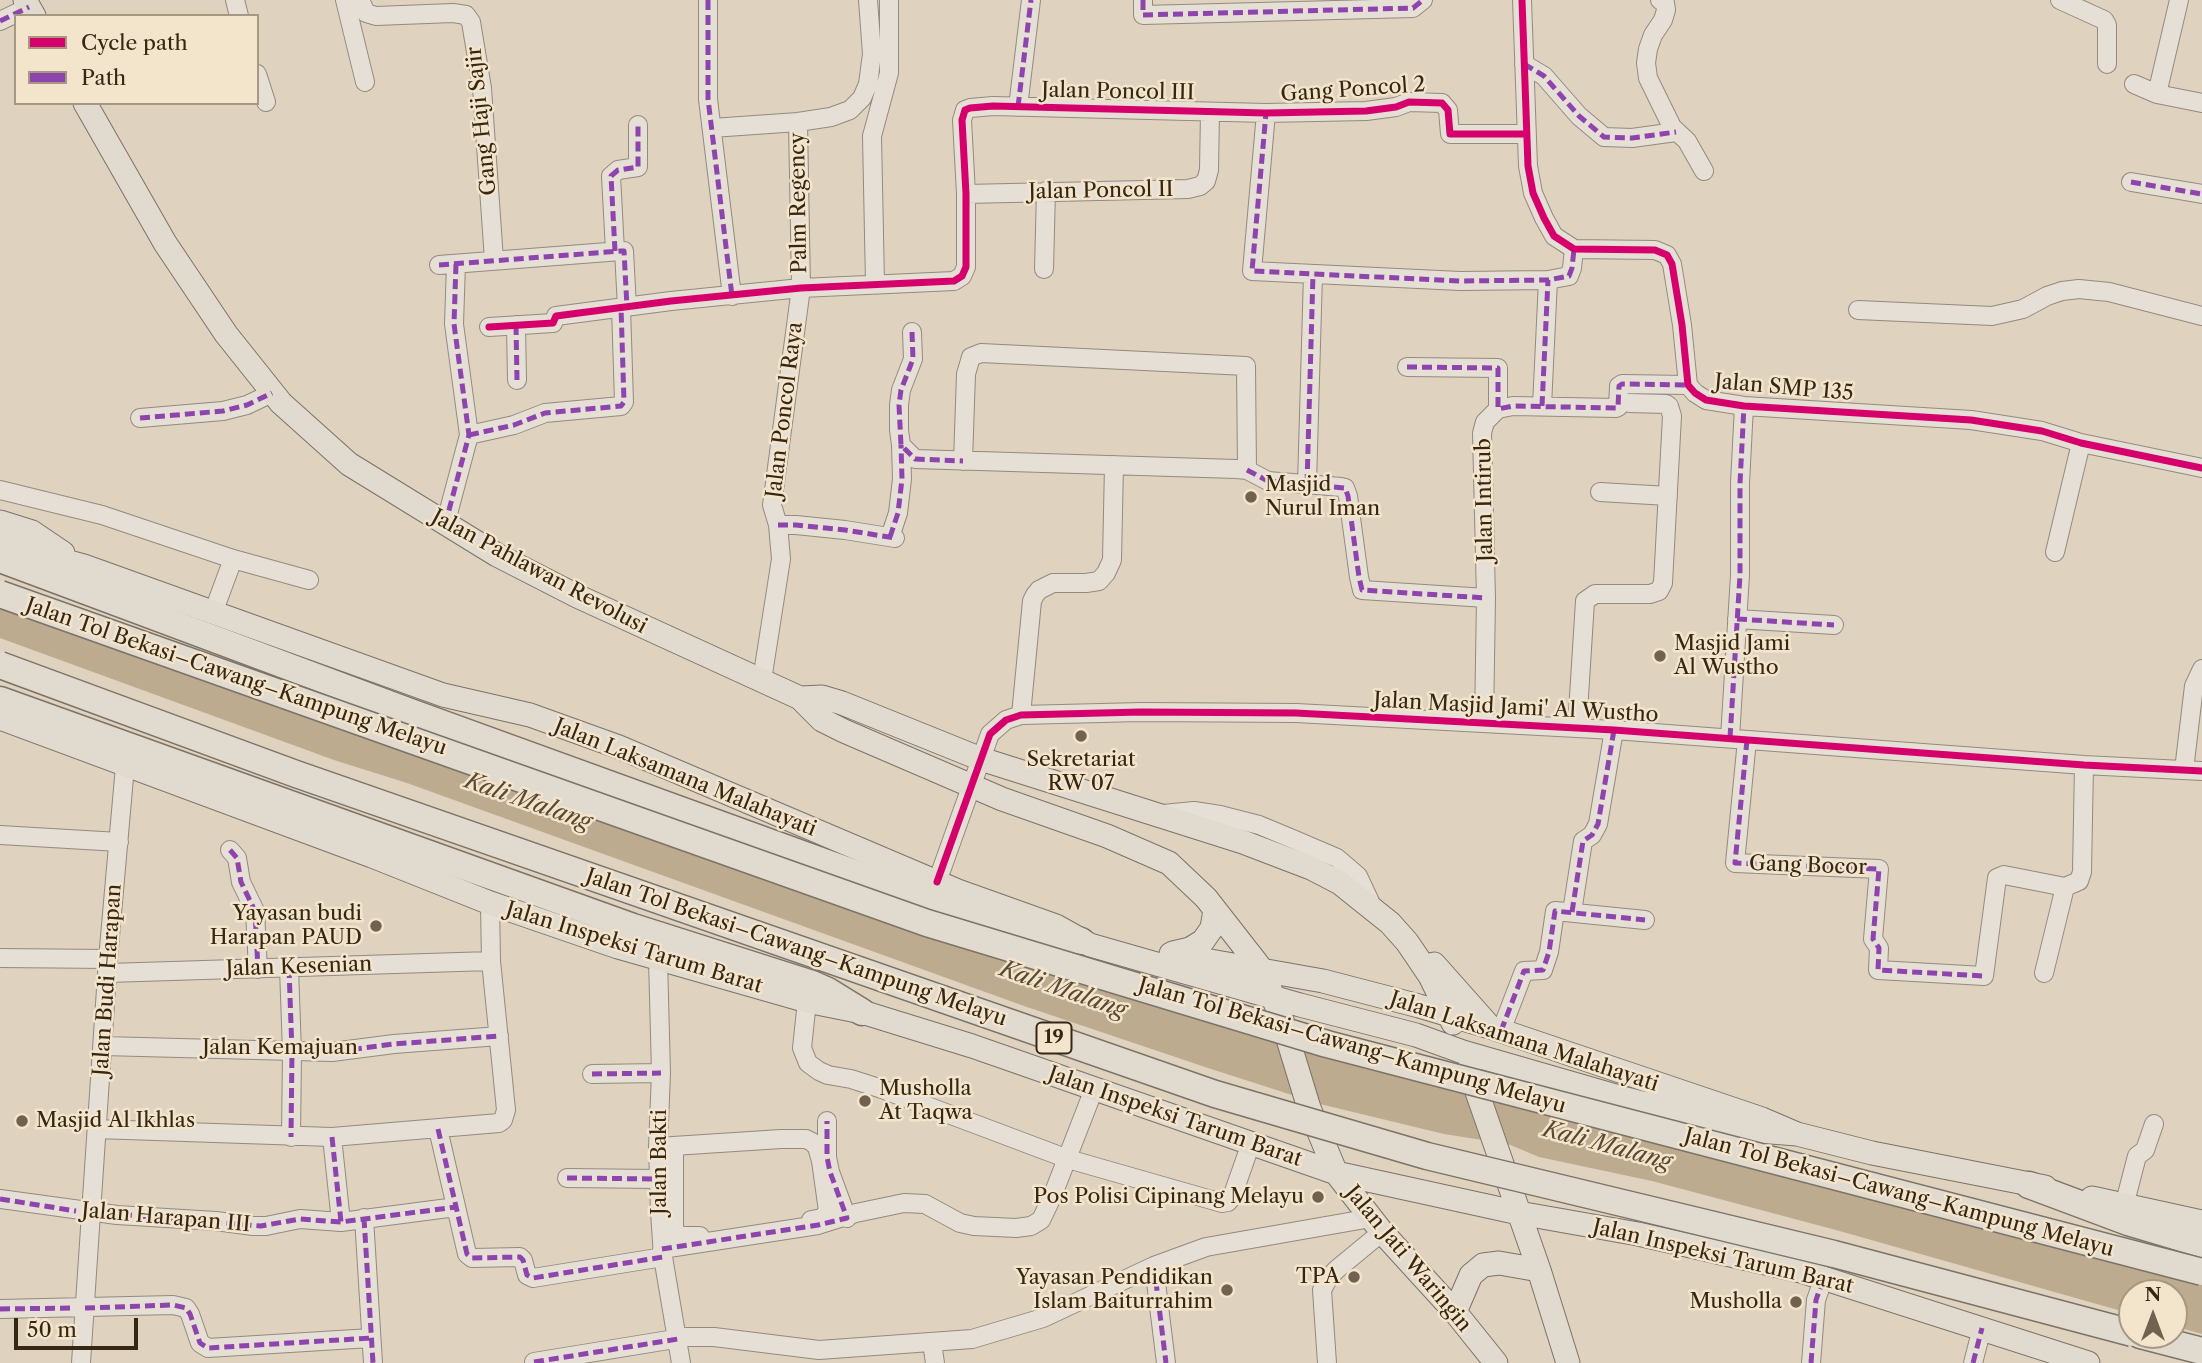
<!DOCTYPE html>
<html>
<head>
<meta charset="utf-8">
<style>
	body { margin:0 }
	#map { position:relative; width:2202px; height:1363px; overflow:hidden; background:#dfd2be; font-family:"Libre Caslon Text",serif }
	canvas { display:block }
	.legend { position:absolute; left:14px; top:14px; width:245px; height:91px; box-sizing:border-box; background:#f3e4cc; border:2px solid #a79882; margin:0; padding:9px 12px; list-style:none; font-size:21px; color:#362614 }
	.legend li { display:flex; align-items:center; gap:14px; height:35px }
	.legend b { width:35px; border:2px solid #a79882 }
	.north { position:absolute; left:2118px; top:1279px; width:70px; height:70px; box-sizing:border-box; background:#f3e4cc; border:2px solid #a79882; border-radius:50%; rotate:0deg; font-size:19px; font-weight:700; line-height:28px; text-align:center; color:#362614 }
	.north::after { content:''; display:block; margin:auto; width:24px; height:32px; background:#716250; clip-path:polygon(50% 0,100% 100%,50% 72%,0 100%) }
	.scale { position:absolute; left:14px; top:1318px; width:124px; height:32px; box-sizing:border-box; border:4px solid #362614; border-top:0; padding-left:9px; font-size:21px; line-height:24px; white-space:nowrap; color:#362614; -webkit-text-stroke:5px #f3e4cc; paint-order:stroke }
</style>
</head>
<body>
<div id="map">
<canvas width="2202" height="1363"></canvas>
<ul class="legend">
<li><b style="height:9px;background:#d6006c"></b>Cycle path</li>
<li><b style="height:9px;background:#8e44ad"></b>Path</li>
</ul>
<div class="north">N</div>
<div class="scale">50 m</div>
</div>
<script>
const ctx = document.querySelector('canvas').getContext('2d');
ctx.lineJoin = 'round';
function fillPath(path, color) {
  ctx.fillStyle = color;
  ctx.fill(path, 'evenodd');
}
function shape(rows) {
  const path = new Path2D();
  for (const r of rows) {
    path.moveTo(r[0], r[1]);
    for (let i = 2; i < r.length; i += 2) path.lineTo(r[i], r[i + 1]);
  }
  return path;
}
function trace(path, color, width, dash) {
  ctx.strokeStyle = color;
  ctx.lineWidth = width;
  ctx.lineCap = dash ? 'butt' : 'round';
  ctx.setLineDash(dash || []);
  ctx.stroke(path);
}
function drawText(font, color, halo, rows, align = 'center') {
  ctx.font = font + ' "Libre Caslon Text",serif';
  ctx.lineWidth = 5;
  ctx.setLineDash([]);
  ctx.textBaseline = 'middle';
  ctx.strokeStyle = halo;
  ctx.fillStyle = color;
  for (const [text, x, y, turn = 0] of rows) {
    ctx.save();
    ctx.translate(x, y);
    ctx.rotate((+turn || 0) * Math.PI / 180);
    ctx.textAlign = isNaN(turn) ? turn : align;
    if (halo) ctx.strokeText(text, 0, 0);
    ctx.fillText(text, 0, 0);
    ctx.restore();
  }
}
fillPath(shape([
	[0,600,927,923,2202,1272,2202,1334,2174,1326,2174,1293,2132,1293,2132,1314,1836,1230,1652,1181,1539,1157,1508,1144,1444,1134,1320,1104,1208,1068,1024,1006,407,783,334,760,0,638]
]), '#bdab8f');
const minor = shape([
	[235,0,239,16],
	[345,0,365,82],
	[360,0,366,13,376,16,453,13,466,15,471,22,482,88,494,260],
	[708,0,708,99,732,296],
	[1143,0,1143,15,1413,8,1423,0],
	[1522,0,1528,166,1533,193,1544,218,1554,236,1574,249,1655,250,1667,255,1672,264,1682,325,1688,385,1695,393,1706,400,1744,406,1971,420,2042,431,2081,443,2202,468],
	[1660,0,1665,3,1666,10,1663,20,1653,35,1648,49,1646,63,1648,78,1672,127,1687,141,1704,171],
	[2060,0,2104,20,2107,25,2107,64],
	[0,21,29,7],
	[1524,64,1544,76,1579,116,1604,137,1632,138,1676,132],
	[257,74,266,102],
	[2134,84,2157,94,2202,103],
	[2157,94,2179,0],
	[1018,107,1031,0],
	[1266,113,1252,271,1460,281,1548,280,1569,276,1572,268,1574,249],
	[712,128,798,122],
	[2131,182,2202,194],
	[966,194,1188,189,1200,186,1206,181,1209,170,1210,112],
	[615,251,611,176,618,170,638,167,638,125],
	[439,265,621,251,624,251,627,307],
	[1044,269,1046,191],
	[875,283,872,136,889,73,889,0],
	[1858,310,1992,316,2023,309,2047,296,2062,291,2079,289,2109,292,2202,316],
	[516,325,517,380],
	[489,327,553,323,556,316,671,301,801,288,954,281,962,276,966,267,966,194,962,120,965,110,970,108,993,106,1266,113,1366,111,1396,107,1409,102,1442,103,1448,110,1450,134,1526,134],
	[912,332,913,359,901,390,899,405,899,430,901,445,915,459,1236,469,1247,470,1268,481,1341,487,1345,488,1348,496,1359,577,1362,590,1486,598],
	[1407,367,1498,368,1498,409],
	[1542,406,1548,280],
	[140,418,223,411,247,405,272,393],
	[469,435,514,425,545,413,621,406,624,402,621,307],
	[963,461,966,374,971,357,981,353,1246,366,1247,470],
	[1307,484,1313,274],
	[0,490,102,515,233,559,309,580],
	[1600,492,1668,496],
	[445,525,469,435,454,324,456,264],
	[778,525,796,525,845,530,895,538],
	[890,537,898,513,902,479,901,445],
	[2055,552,2081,443],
	[213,613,233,559],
	[1737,619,1834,625],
	[762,680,781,559,778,525,772,505,801,288,798,122,831,117,850,110,862,98,868,84,872,54,868,0],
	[1021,715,1032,601,1035,595,1039,590,1053,583,1086,583,1099,581,1106,573,1112,560,1114,465],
	[1484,723,1486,598,1482,433,1485,422,1498,409,1513,406,1616,408,1618,407,1619,386,1622,384,1688,385],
	[1577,728,1585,601,1595,594,1650,594,1659,591,1663,583,1672,416,1669,406,1666,404,1629,403],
	[1730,738,1740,575,1740,483,1744,406],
	[1747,740,1735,863,1879,869,1873,939,1879,948,1878,970,1984,976,1997,878,2004,875,2065,887,2079,881,2082,872,2084,765],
	[2184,770,2194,686,2202,669],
	[1163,814,1194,811,1220,815,1259,825,1295,840,1337,858,1358,876,1372,906],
	[0,835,119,842],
	[230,850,237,858,241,882,255,911,258,969],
	[937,882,990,734,1006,720,1021,715,1141,712,1296,713,1614,730,2084,765,2202,771],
	[1572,912,1583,841,1592,835,1598,824,1614,730],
	[0,958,108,959],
	[658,959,661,1073,658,1147,660,1212,663,1257,681,1363],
	[289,968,292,1052,291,1137],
	[108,973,491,961],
	[2044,973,2065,887],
	[807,1001,802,1048,808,1063,819,1071,828,1075,851,1079,882,1089,1068,1159,1222,1203,1228,1202,1232,1197,1251,1143],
	[1501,1031,1524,971,1543,970,1549,952,1555,911,1645,920],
	[103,1046,332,1052,394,1044,499,1036],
	[592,1074,661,1073],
	[827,1121,827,1157,830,1172,847,1218],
	[97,1129,332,1137,499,1123,503,1120,506,1110,491,961,490,903],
	[438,1129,467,1254,472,1258,520,1257,523,1260,527,1275,533,1278,663,1257],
	[332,1137,341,1222],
	[674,1146,674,1229,679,1236,700,1236],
	[658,1147,781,1139,806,1139,812,1142,817,1147,821,1161,828,1211,822,1218,811,1220],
	[567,1178,658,1179],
	[0,1199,117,1215,216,1221,253,1226,266,1226,300,1219,341,1222,456,1207],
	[2124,1206,2137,1156,2145,1150,2154,1124],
	[364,1218,373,1363],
	[662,1249,818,1225,856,1213,904,1203,925,1204,960,1223,974,1226,1016,1228,1031,1226,1041,1220,1052,1197,1094,1089],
	[1154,1266,1166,1363],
	[0,1309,173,1305,186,1308,190,1314,200,1343,208,1348,371,1338],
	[932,1343,935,1363],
	[534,1362,687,1337,714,1337,819,1350,972,1339,1043,1318,1154,1266,1206,1247,1371,1218],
	[81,1363,108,959,125,766],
	[1327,1363,1322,1290,1328,1279,1336,1270,1382,1232],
	[1811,1363,1816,1300,1824,1277],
	[1973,1363,1982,1328]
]);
const major = shape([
	[25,0,34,16],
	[85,103,165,243,226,334,281,403,349,464,497,555,577,596,800,698,822,720,844,731,1002,799,1107,836,1169,863,1206,898,1263,971,1283,1023,1309,1108,1336,1173,1382,1232,1455,1312,1496,1363],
	[0,522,32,532,63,553],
	[0,543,84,566,443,695,530,715,619,747,958,891,1056,926,1090,945,1300,1005,1416,1035,1463,1052,1626,1099,1745,1130,1797,1134],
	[800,698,822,697,842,703,981,759,1243,842,1311,868,1340,883,1390,923,1407,942,1430,976,1453,1023],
	[0,718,372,856,490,903,618,947,807,1001,862,1012,972,1046,1336,1173,1519,1213,1638,1234,1801,1271,2088,1363],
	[1173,953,1190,949,1203,941,1212,928,1215,910],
	[1171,954,1323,981,1419,1006,1490,1027,1762,1119,1797,1134,1872,1153,2045,1187],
	[1434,964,1490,1027],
	[1469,1069,1539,1270,1568,1363],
	[2092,1198,2202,1222],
	[1455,1312,1471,1275,1483,1265,1499,1263,1539,1270]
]);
const highway = shape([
	[0,559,413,713,912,894,1048,936,1081,941],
	[0,700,633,927,812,984,828,991,862,1012],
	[2029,1185,2128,1222,2202,1244],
	[2140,1335,2202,1351]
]);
trace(minor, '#948a7d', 20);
trace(major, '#7c7367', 25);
trace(highway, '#7c7367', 29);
trace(minor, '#e5dfd5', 18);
trace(major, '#e1dace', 23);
trace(highway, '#e1dace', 26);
const highwayBridge = shape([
	[0,594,927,923,1327,1044,2202,1272],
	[0,665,296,774,1215,1094,1427,1156,1834,1254,2132,1333]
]);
trace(highwayBridge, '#7c7367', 29, []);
trace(highwayBridge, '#e1dace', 26);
trace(shape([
	[708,0,708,99,732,296],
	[1143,0,1143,15,1413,8,1423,0],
	[0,21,29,7],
	[1524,64,1544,76,1579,116,1604,137,1632,138,1676,132],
	[1018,107,1031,0],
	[1270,113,1266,113,1252,271,1460,281,1548,280,1569,276,1572,268,1574,249],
	[2131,182,2202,194],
	[615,251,611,176,618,170,638,167,638,125],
	[439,265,621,251,624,251,627,307],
	[516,325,517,380],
	[912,332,913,359,901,390,899,405,901,445,915,459,963,461],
	[1407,367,1498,368,1498,409,1513,406,1616,408,1618,407,1619,386,1622,384,1688,385],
	[1542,406,1548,280],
	[140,418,223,411,247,405,272,393],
	[469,435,514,425,545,413,621,406,624,402,621,307],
	[1247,470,1268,481,1345,488,1348,496,1359,577,1362,590,1486,598],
	[1307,484,1313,274],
	[445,525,469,435,454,324,456,264],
	[778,525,796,525,845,530,895,538],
	[890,537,898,513,902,479,901,445],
	[1737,619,1834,625],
	[1730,738,1740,575,1740,483,1744,406],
	[1747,740,1735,863,1879,869,1873,939,1879,948,1878,970,1984,976],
	[230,850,237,858,241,882,255,911,258,969],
	[1572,912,1583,841,1592,835,1598,824,1614,730],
	[289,968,292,1052,291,1137],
	[1501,1031,1524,971,1543,970,1549,952,1555,911,1645,920],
	[292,1052,332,1052,394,1044,499,1036],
	[592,1074,661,1073],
	[438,1129,467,1254,472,1258,520,1257,523,1260,527,1275,533,1278,663,1257],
	[332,1137,341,1222],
	[567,1178,658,1179],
	[0,1199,76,1211],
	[92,1212,261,1226,300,1219,341,1222,456,1207],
	[364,1218,373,1363],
	[662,1249,818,1225,847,1218,830,1172,827,1157,827,1121],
	[1154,1266,1166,1363],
	[85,1308,173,1305,186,1308,190,1314,200,1343,208,1348,371,1338],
	[0,1309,74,1308],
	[534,1362,678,1339],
	[1811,1363,1816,1300,1824,1277],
	[1973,1363,1982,1328]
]), '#8e44ad', 5, [10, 5]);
trace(shape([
	[1522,0,1528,166,1533,193,1544,218,1554,236,1574,249,1655,250,1667,255,1672,264,1682,325,1688,385,1695,393,1706,400,1744,406,1971,420,2042,431,2081,443,2202,468],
	[489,327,553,323,556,316,671,301,801,288,954,281,962,276,966,267,966,194,962,120,965,110,970,108,993,106,1266,113,1366,111,1396,107,1409,102,1442,103,1448,110,1450,134,1526,134],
	[937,882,990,734,1006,720,1021,715,1141,712,1296,713,1614,730,2084,765,2202,771]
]), '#d6006c', 7);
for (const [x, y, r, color] of [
	[1251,497,7,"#716250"],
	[1660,656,7,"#716250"],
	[1081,736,7,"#716250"],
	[376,926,7,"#716250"],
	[865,1101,7,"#716250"],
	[22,1121,7,"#716250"],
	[1318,1197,7,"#716250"],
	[1354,1277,7,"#716250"],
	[1227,1290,7,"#716250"],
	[1796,1302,7,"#716250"]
]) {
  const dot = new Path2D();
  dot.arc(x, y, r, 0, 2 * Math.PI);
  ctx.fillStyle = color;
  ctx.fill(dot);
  trace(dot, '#f3e4cc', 2.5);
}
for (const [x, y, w] of [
	[1054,1038,35]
]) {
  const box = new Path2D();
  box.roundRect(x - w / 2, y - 15.5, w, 31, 5);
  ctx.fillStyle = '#f3e4cc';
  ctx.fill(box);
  trace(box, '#362614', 2);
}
drawText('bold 19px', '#362614', null, [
	["19",1054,1038]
]);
drawText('21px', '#362614', '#f3e4cc', [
	["Gang Poncol 2",1353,90,-4],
	["Jalan Poncol III",1118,92,1],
	["Gang Haji Sajir",482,121,-96],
	["Jalan Poncol II",1101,191,-1],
	["Palm Regency",799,203,-91],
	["Jalan SMP 135",1784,388,5],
	["Jalan Poncol Raya",785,410,-83],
	["Jalan Intirub",1485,500,-91],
	["Jalan Pahlawan Revolusi",539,572,28],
	["Jalan Tol Bekasi–Cawang–Kampung Melayu",236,677,19],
	["Jalan Masjid Jami' Al Wustho",1516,708,3],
	["Jalan Laksamana Malahayati",685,778,22],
	["Gang Bocor",1808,866,2],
	["Jalan Inspeksi Tarum Barat",634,948,17],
	["Jalan Tol Bekasi–Cawang–Kampung Melayu",796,948,19],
	["Jalan Kesenian",299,967,-2],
	["Jalan Budi Harapan",108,980,-86],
	["Jalan Laksamana Malahayati",1524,1042,18],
	["Jalan Tol Bekasi–Cawang–Kampung Melayu",1352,1046,16],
	["Jalan Kemajuan",280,1048],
	["Jalan Inspeksi Tarum Barat",1175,1117,19],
	["Jalan Bakti",660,1162,-90],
	["Jalan Tol Bekasi–Cawang–Kampung Melayu",1899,1193,15],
	["Jalan Harapan III",166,1218,5],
	["Jalan Inspeksi Tarum Barat",1723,1257,13],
	["Jalan Jati Waringin",1408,1259,50]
]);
drawText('21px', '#362614', '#f3e4cc', [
	["Masjid",1265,485,"left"],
	["Nurul Iman",1265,509,"left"],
	["Masjid Jami",1674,644,"left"],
	["Al Wustho",1674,668,"left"],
	["Sekretariat",1081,760,"center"],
	["RW 07",1081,784,"center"],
	["Yayasan budi",362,914],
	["Harapan PAUD",362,938],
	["Musholla",879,1089,"left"],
	["At Taqwa",879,1113,"left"],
	["Masjid Al Ikhlas",36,1121,"left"],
	["Pos Polisi Cipinang Melayu",1304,1197],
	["TPA",1340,1277],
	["Yayasan Pendidikan",1213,1278],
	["Islam Baiturrahim",1213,1302],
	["Musholla",1782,1302]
], 'right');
drawText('italic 23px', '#5a4933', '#f3e4cc', [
	["Kali Malang",528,802,19],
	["Kali Malang",1063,990,19],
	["Kali Malang",1607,1146,15]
]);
</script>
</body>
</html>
